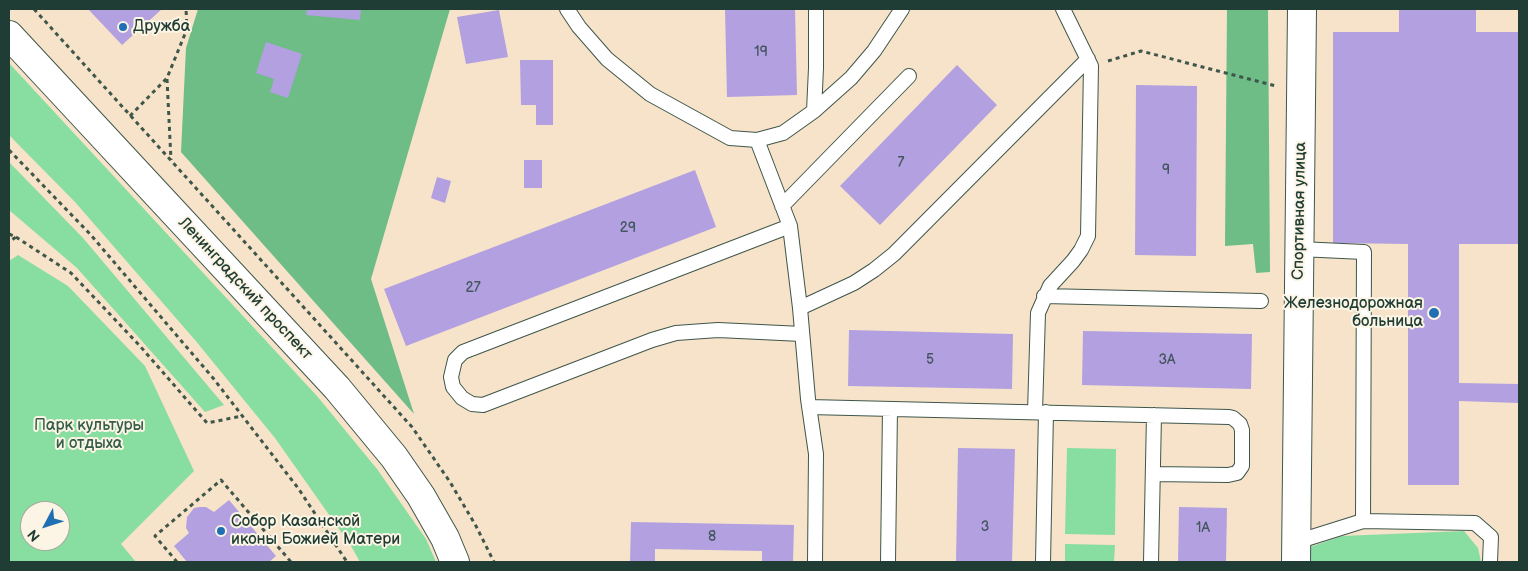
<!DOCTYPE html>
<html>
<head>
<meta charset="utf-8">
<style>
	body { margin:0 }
	#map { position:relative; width:1528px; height:571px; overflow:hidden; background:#f6e3ca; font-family:"Balsamiq Sans",sans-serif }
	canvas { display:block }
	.frame { position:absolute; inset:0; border:10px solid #1f3d34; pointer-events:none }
	.north { position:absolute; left:20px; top:501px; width:50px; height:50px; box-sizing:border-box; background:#fcf5e5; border:1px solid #a4ab9e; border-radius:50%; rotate:230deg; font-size:14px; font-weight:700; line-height:20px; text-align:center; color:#1f3d34 }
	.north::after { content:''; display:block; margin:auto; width:18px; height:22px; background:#1f6fb2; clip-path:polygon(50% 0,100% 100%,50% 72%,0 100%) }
</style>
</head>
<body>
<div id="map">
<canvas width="1528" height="571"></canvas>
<div class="frame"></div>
<div class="north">N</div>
</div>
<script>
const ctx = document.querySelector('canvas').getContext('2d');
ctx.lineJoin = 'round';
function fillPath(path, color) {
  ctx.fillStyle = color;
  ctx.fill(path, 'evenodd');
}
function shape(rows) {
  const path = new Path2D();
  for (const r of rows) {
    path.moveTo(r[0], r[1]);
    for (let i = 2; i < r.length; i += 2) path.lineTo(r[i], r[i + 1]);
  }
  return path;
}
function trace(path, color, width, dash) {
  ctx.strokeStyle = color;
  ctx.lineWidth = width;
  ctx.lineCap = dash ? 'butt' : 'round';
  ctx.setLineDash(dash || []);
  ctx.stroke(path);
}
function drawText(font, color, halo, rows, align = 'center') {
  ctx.font = font + ' "Balsamiq Sans",sans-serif';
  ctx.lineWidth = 4;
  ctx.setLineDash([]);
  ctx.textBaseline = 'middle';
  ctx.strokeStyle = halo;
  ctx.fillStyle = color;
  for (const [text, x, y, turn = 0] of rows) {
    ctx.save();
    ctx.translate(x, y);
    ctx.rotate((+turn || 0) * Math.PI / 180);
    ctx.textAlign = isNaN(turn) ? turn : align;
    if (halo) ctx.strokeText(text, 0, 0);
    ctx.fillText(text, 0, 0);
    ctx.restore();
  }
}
fillPath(shape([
	[9,63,317,396,377,469,426,539,436,562,360,562,351,546,275,438,195,340,75,202,9,135],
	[9,162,83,238,224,405,205,412,77,268,9,210],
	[18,255,68,286,145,366,194,471,121,544,136,562,9,562,9,261],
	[30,511,60,511,60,541,30,541],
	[1067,448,1116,449,1115,535,1065,534],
	[1464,531,1478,548,1481,562,1307,562,1307,548,1342,536],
	[1065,544,1115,545,1114,562,1065,562]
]), '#88dda0');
fillPath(shape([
	[198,9,450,9,371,279,414,414,181,152,186,48],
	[1227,9,1268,9,1270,272,1256,273,1253,244,1225,246]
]), '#6ebc86');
fillPath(shape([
	[88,9,162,9,122,45],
	[307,9,361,9,360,20,306,15],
	[725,9,795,9,797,95,727,97],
	[1399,9,1476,9,1476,32,1519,32,1519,244,1459,244,1459,383,1519,384,1519,403,1459,401,1459,485,1408,485,1408,244,1333,243,1333,32,1399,32],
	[499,10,508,57,466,64,457,17],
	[266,42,302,54,288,98,270,92,274,79,256,73],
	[520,60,553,60,553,125,536,125,536,105,521,105],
	[957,65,997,105,880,225,840,186],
	[1136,85,1197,86,1196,256,1135,255],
	[524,160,542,160,542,188,524,188],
	[695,170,716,227,406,346,384,289],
	[437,177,451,181,445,203,431,198],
	[849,330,1013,334,1012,389,848,386],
	[1083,331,1252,334,1251,389,1082,385],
	[958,448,1015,449,1012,562,956,562],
	[229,500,276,556,269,562,187,562,174,546,189,533,186,528,187,517,194,508,200,507,206,507,214,512],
	[1179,507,1227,508,1226,562,1178,562],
	[631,522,794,525,793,562,762,562,762,551,655,549,655,562,630,562]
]), '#b2a0e0');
const service = shape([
	[567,9,579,27,607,59,650,94,730,138,757,140,783,133,814,111,816,68,816,9],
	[814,111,851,78,874,51,902,9],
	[757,140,790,226,800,308,808,399,816,454,815,562],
	[782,206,909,76],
	[790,226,463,352,455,360,451,377,453,387,462,398,472,404,483,405,652,340,676,333,718,330,802,334],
	[1299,249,1364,252,1363,521],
	[1044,296,1261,301],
	[800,308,854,283,874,270,894,254,1088,59],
	[809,407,1229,417,1233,418,1240,424,1242,430,1242,466,1237,473,1228,475,1153,474],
	[1035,412,1038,313,1050,286,1073,261,1081,250,1088,236,1091,66,1063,9],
	[1296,542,1363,521,1475,523,1491,537,1490,562],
	[888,562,890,409],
	[1043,562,1046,412],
	[1151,562,1154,415]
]);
const minor = shape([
	[1296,562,1302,9]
]);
const tertiary = shape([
	[9,35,337,388,394,457,421,496,445,538,455,562]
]);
trace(service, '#3f564a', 16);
trace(minor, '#3f564a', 30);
trace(tertiary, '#3f564a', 30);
trace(shape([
	[34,9,412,427,450,482,476,526,494,562],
	[1108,61,1141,51,1276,86],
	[167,79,171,160],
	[130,116,167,78,187,29,186,9],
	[9,150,90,234,213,378,298,488,347,562],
	[9,234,16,237,9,242],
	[16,237,71,273,140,346,207,423,242,416],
	[177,562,155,536,221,480,291,562]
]), '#3f564a', 3, [4, 4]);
trace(service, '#fff', 14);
trace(minor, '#fff', 28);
trace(tertiary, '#fff', 28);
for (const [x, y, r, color] of [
	[123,27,5,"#1f6fb2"],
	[1434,313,6,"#1f6fb2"],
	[221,531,5,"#1f6fb2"]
]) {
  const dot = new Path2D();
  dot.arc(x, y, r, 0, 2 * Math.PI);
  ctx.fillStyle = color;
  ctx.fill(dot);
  trace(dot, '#fcf5e5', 2);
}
drawText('14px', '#44565f', null, [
	["19",761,52],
	["7",901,163],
	["9",1166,170],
	["29",628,228],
	["27",473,288],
	["5",930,360],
	["3А",1167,360],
	["3",985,527],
	["1А",1203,528],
	["8",712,537]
]);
drawText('16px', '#1f3d34', '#fcf5e5', [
	["Дружба",133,27],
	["Железнодорожная",1423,304,"right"],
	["больница",1423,322,"right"],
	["Собор Казанской",231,522],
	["иконы Божией Матери",231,540]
], 'left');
drawText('16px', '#1f3d34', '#fcf5e5', [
	["Спортивная улица",1300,211,-89],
	["Ленинградский проспект",245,289,47]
]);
drawText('16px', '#345d4a', '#fcf5e5', [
	["Парк культуры",89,426],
	["и отдыха",89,444]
]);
</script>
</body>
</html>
